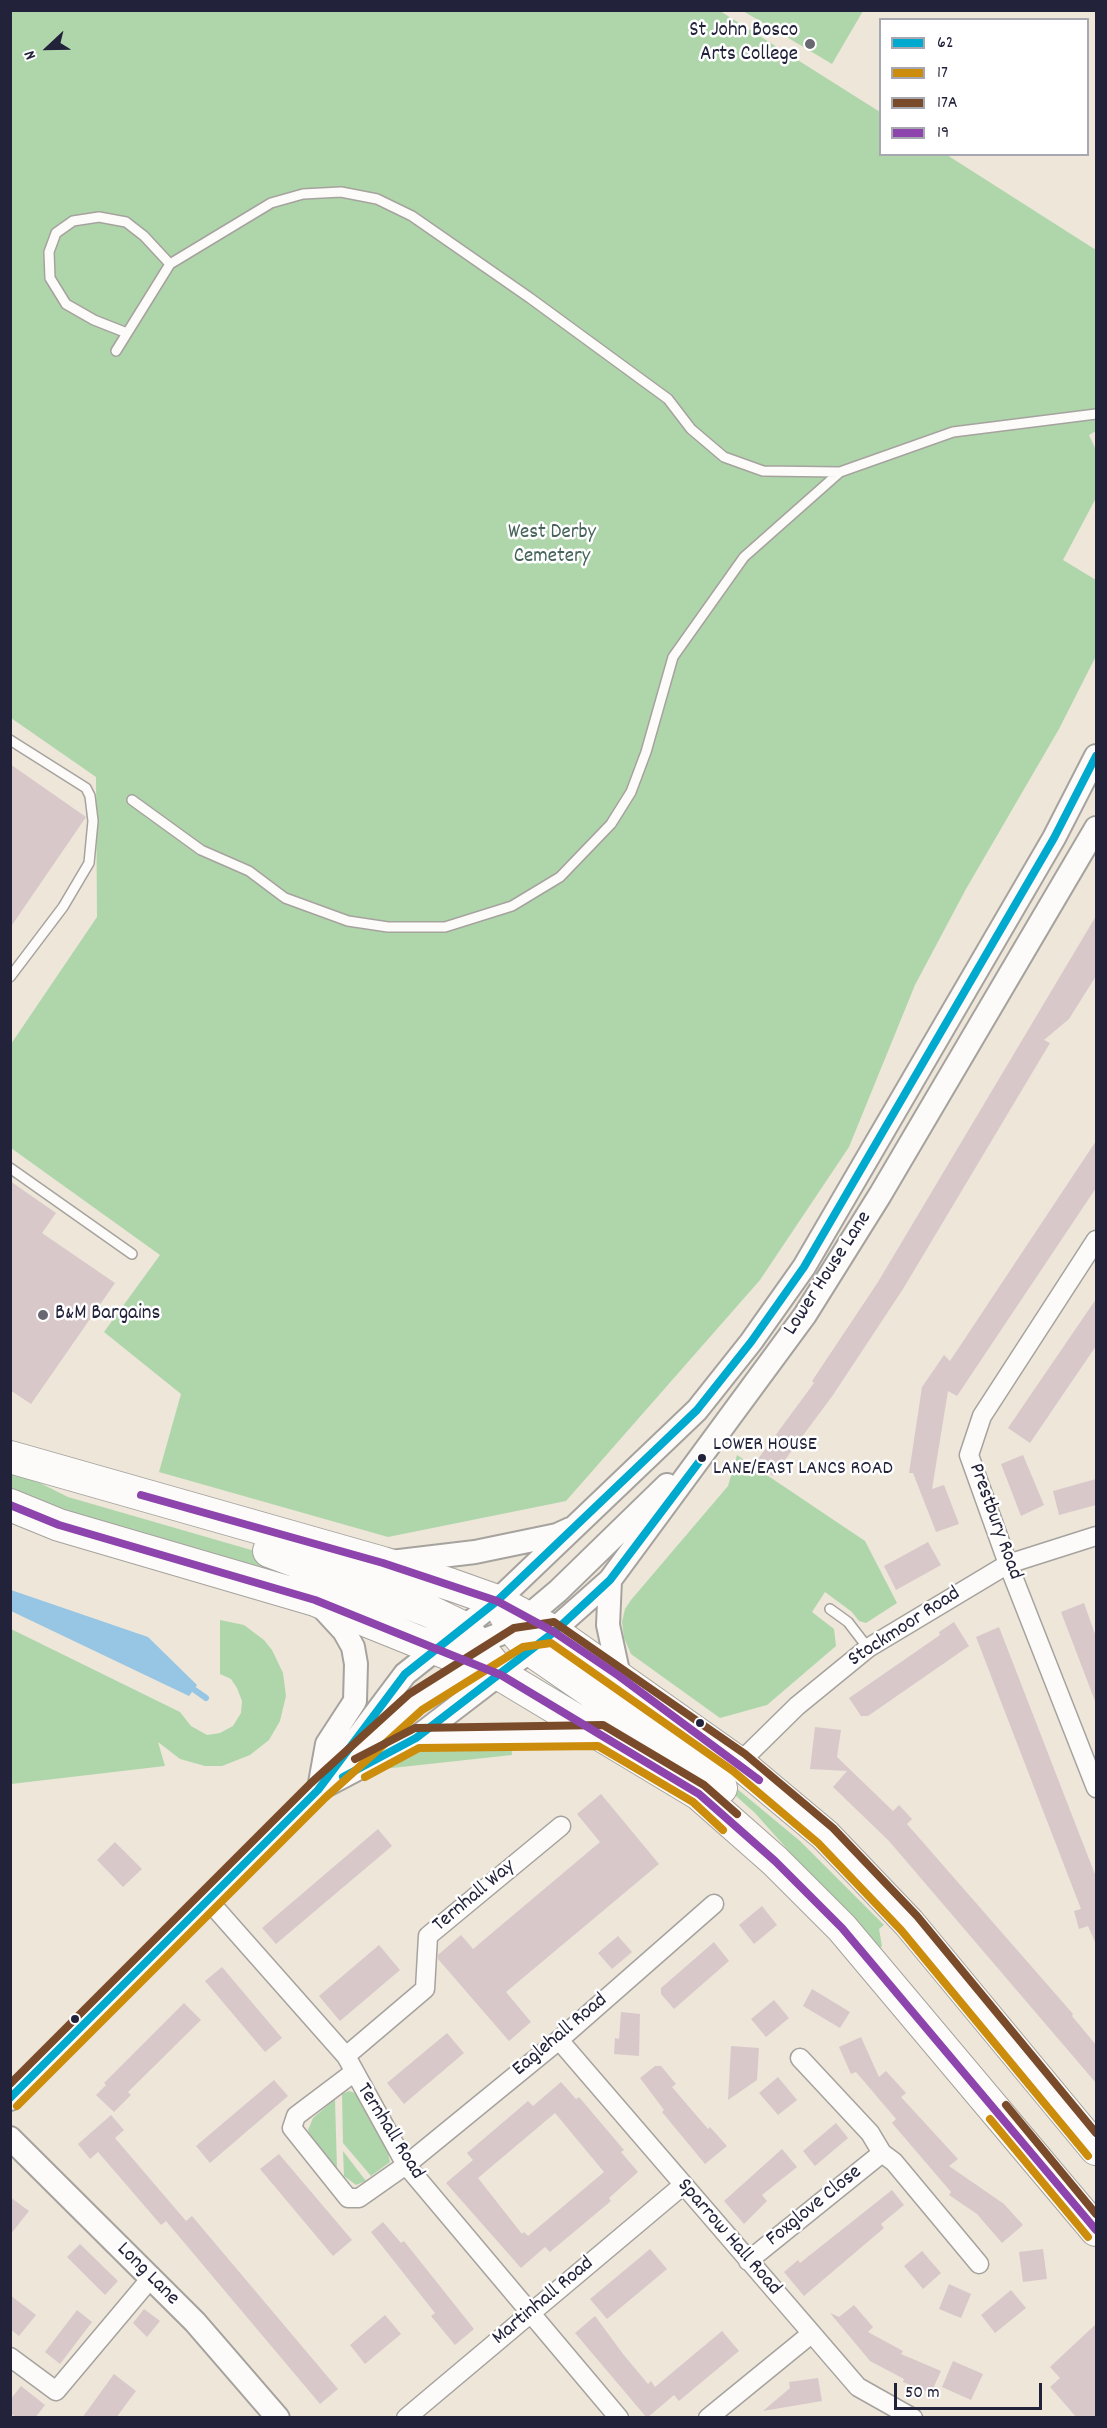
<!DOCTYPE html>
<html>
<head>
<meta charset="utf-8">
<style>
	body { margin:0 }
	#map { position:relative; width:1107px; height:2428px; overflow:hidden; background:#ede6d9; font-family:Dekko,sans-serif }
	canvas { display:block }
	.frame { position:absolute; inset:0; border:12px solid #22223b; pointer-events:none }
	.legend { position:absolute; left:879px; top:18px; width:210px; height:138px; box-sizing:border-box; background:#fff; border:2px solid #a7a7b1; margin:0; padding:8px 10px; list-style:none; font-size:18px; color:#22223b }
	.legend li { display:flex; align-items:center; gap:12px; height:30px }
	.legend b { width:30px; border:2px solid #a7a7b1 }
	.north { position:absolute; left:18px; top:18px; width:60px; height:60px; -webkit-text-stroke:4px #fff; paint-order:stroke; rotate:248deg; font-size:16px; font-weight:700; line-height:24px; text-align:center; color:#22223b }
	.north::after { content:''; display:block; margin:auto; width:21px; height:27px; background:#22223b; clip-path:polygon(50% 0,100% 100%,50% 72%,0 100%) }
	.scale { position:absolute; left:894px; top:2383px; width:148px; height:27px; box-sizing:border-box; border:3px solid #22223b; border-top:0; padding-left:8px; font-size:18px; line-height:21px; white-space:nowrap; color:#22223b; -webkit-text-stroke:4px #fff; paint-order:stroke }
</style>
</head>
<body>
<div id="map">
<canvas width="1107" height="2428"></canvas>
<div class="frame"></div>
<ul class="legend">
<li><b style="height:8px;background:#00a9ce"></b>62</li>
<li><b style="height:8px;background:#cc8c0c"></b>17</li>
<li><b style="height:8px;background:#7a4b2a"></b>17A</li>
<li><b style="height:8px;background:#8e44ad"></b>19</li>
</ul>
<div class="north">N</div>
<div class="scale">50 m</div>
</div>
<script>
const ctx = document.querySelector('canvas').getContext('2d');
ctx.lineJoin = 'round';
function fillPath(path, color) {
  ctx.fillStyle = color;
  ctx.fill(path, 'evenodd');
}
function shape(rows) {
  const path = new Path2D();
  for (const r of rows) {
    path.moveTo(r[0], r[1]);
    for (let i = 2; i < r.length; i += 2) path.lineTo(r[i], r[i + 1]);
  }
  return path;
}
function trace(path, color, width, dash) {
  ctx.strokeStyle = color;
  ctx.lineWidth = width;
  ctx.lineCap = dash ? 'butt' : 'round';
  ctx.setLineDash(dash || []);
  ctx.stroke(path);
}
function drawText(font, color, halo, rows, align = 'center') {
  ctx.font = font + ' Dekko,sans-serif';
  ctx.lineWidth = 5;
  ctx.setLineDash([]);
  ctx.textBaseline = 'middle';
  ctx.strokeStyle = halo;
  ctx.fillStyle = color;
  for (const [text, x, y, turn = 0] of rows) {
    ctx.save();
    ctx.translate(x, y);
    ctx.rotate((+turn || 0) * Math.PI / 180);
    ctx.textAlign = isNaN(turn) ? turn : align;
    if (halo) ctx.strokeText(text, 0, 0);
    ctx.fillText(text, 0, 0);
    ctx.restore();
  }
}
fillPath(shape([
	[11,11,720,11,880,112,880,154,947,155,1096,250,1096,431,1089,435,1096,450,1096,498,1063,560,1096,580,1096,656,1059,729,966,889,915,985,849,1147,760,1280,566,1501,388,1537,159,1472,181,1394,104,1332,160,1255,11,1148,11,1044,97,917,96,777,11,718],
	[743,11,863,11,832,64],
	[737,1455,865,1541,897,1603,866,1623,859,1621,852,1612,825,1592,812,1612,834,1629,836,1646,767,1705,720,1718,631,1654,624,1638,622,1622,625,1609,631,1600,728,1486],
	[10,1468,68,1497,279,1558,293,1573,290,1579,11,1496],
	[220,1620,244,1625,264,1640,272,1650,283,1673,286,1696,280,1721,269,1740,250,1755,222,1766,205,1766,180,1759,158,1742,165,1766,11,1784,11,1629,180,1712,191,1726,207,1735,220,1733,233,1726,241,1713,242,1701,237,1688,231,1679,220,1674],
	[511,1744,512,1755,383,1769,394,1760,424,1748],
	[712,1768,800,1841,884,1925,879,1929,882,1946,878,1951,755,1813,709,1772],
	[349,2091,355,2093,361,2102,388,2153,390,2162,371,2176,343,2143,342,2094],
	[335,2099,337,2170,311,2137,308,2130,313,2118],
	[343,2151,366,2181,356,2185,344,2176]
]), '#afd6ab');
fillPath(shape([
	[11,1590,148,1637,197,1685,189,1696,11,1611]
]), '#97c5e4');
trace(shape([
	[189,1686,206,1698]
]), '#97c5e4', 6);
fillPath(shape([
	[10,764,86,817,10,928],
	[1096,916,1096,976,1069,1019,1044,1040,1050,1043,903,1289,833,1395,773,1476,755,1463,814,1383,812,1381,878,1282],
	[1096,1141,1096,1188,957,1396,948,1391,932,1489,944,1485,959,1524,936,1532,913,1473,909,1473,922,1387,944,1355,950,1361],
	[10,1181,56,1213,42,1233,115,1283,31,1404,10,1390],
	[1096,1299,1096,1346,1030,1443,1008,1428],
	[1023,1455,1044,1505,1021,1516,1001,1464],
	[1096,1479,1096,1505,1059,1515,1053,1491],
	[928,1542,941,1565,896,1590,884,1566],
	[1084,1603,1096,1637,1095,1701,1061,1612],
	[954,1622,969,1646,868,1716,861,1716,849,1698,940,1635,939,1632],
	[999,1627,1096,1877,1096,1944,1088,1926,1079,1929,1074,1911,1081,1909,976,1637],
	[815,1727,841,1730,837,1757,893,1811,899,1805,912,1819,907,1824,1073,2014,1072,2016,1096,2045,1096,2083,889,1841,833,1787,847,1771,810,1769],
	[601,1794,659,1864,506,1992,531,2022,509,2041,438,1959,438,1955,461,1935,473,1949,600,1842,577,1814],
	[378,1829,392,1846,276,1944,262,1928],
	[115,1842,142,1869,123,1887,97,1860],
	[762,1906,777,1925,754,1944,739,1925],
	[618,1936,632,1952,612,1969,598,1953],
	[714,1942,729,1961,674,2009,661,1994,661,1988],
	[379,1945,400,1970,340,2021,319,1996],
	[222,1967,282,2038,265,2052,205,1981],
	[812,1989,850,2012,840,2028,803,2006],
	[774,2000,789,2018,766,2037,751,2019],
	[184,2003,201,2020,128,2092,131,2095,114,2112,96,2095,106,2085,104,2083],
	[621,2012,640,2014,639,2056,614,2054,615,2038,619,2039],
	[447,2033,464,2053,404,2104,387,2083],
	[861,2037,879,2077,886,2071,906,2093,901,2097,958,2159,949,2166,1004,2204,1023,2225,1002,2243,977,2214,949,2195,951,2192,892,2123,896,2119,856,2072,851,2074,839,2047],
	[731,2046,759,2048,757,2080,728,2100],
	[655,2066,661,2066,676,2084,672,2087,708,2129,710,2127,727,2146,705,2164,662,2112,664,2110,640,2078],
	[778,2077,797,2100,778,2115,759,2093],
	[274,2080,288,2096,210,2163,196,2146],
	[561,2082,576,2099,579,2097,624,2150,621,2152,638,2172,609,2198,611,2201,550,2252,545,2247,521,2268,446,2183,473,2160,467,2153,528,2101,533,2106],
	[555,2113,604,2172,528,2236,524,2232,522,2234,478,2178],
	[111,2115,124,2130,115,2138,186,2221,192,2216,338,2389,320,2404,166,2221,161,2225,98,2152,90,2159,78,2144],
	[836,2123,848,2138,815,2166,803,2151],
	[782,2149,797,2167,762,2195,767,2201,744,2224,724,2201],
	[279,2154,352,2240,333,2256,260,2169],
	[892,2190,904,2205,881,2224,884,2228,804,2296,784,2272,798,2260,800,2263],
	[10,2197,29,2211,10,2235],
	[383,2222,401,2243,404,2241,474,2329,455,2345,431,2316,435,2313,371,2232],
	[80,2244,118,2281,105,2295,67,2257],
	[650,2249,667,2269,607,2319,590,2299],
	[1043,2249,1047,2279,1023,2282,1019,2252],
	[922,2251,941,2273,923,2289,904,2266],
	[949,2284,971,2294,961,2318,939,2309],
	[1011,2290,1026,2308,995,2333,981,2315],
	[10,2295,36,2315,19,2336,10,2329],
	[854,2305,873,2327,868,2332,903,2351,901,2354,941,2371,931,2393,903,2382,904,2379,870,2361,830,2313,839,2317],
	[144,2309,160,2321,147,2337,133,2323],
	[77,2310,92,2322,60,2364,45,2352],
	[385,2315,401,2334,365,2364,350,2345],
	[595,2316,623,2354,648,2384,651,2381,655,2387,722,2331,739,2351,679,2401,674,2395,647,2418,575,2333],
	[1096,2324,1096,2418,1077,2418,1050,2387,1060,2378,1050,2367],
	[953,2361,983,2374,971,2400,942,2387],
	[114,2374,136,2391,127,2403,116,2418,82,2418],
	[818,2378,822,2401,763,2411,790,2388,789,2382],
	[21,2386,45,2405,35,2418,17,2418,10,2413,10,2400]
]), '#d9c8ca');
const service = shape([
	[127,333,94,320,66,304,50,278,49,252,56,233,73,221,99,217,126,222,144,236,170,264],
	[116,351,170,264,271,203,303,194,341,192,377,199,412,216,530,298,668,399,691,429,724,457,763,471,840,472],
	[10,740,86,788,90,796,93,821,89,863,63,907,10,977],
	[132,800,201,850,249,871,285,898,348,921,388,927,445,927,512,906,560,877,611,824,631,792,646,752,673,657,744,557,840,472,953,432,1096,414],
	[10,1168,132,1254],
	[830,1609,848,1622,868,1648]
]);
const minor = shape([
	[1096,1240,982,1416,969,1455,1008,1564,1096,1788],
	[739,1763,797,1706,868,1648,1008,1564,1096,1536],
	[208,1900,346,2056,406,2165,619,2418],
	[559,2040,858,2387,913,2418],
	[346,2056,425,1989,428,1936,561,1826],
	[800,2058,870,2133,882,2153,894,2162,979,2264],
	[353,2073,296,2116,292,2128,348,2198,359,2198,406,2165,559,2040,714,1904],
	[748,2261,882,2153],
	[10,2357,56,2391,151,2278],
	[406,2418,682,2186],
	[708,2418,811,2334]
]);
const tertiary = shape([
	[391,1562,475,1552,557,1535,570,1529],
	[610,1580,608,1625,619,1676],
	[463,1644,477,1643,513,1629,558,1591,667,1485],
	[416,1738,600,1735],
	[355,1756,416,1702,483,1658],
	[320,1783,327,1744,355,1701,356,1664,353,1647,344,1631,320,1605],
	[323,1787,416,1738,531,1650,610,1580,805,1315,880,1195,1096,828],
	[10,2099,318,1790,405,1674,497,1601,697,1410,751,1342,804,1267,1054,838,1096,756],
	[10,2138,195,2322,278,2418]
]);
const trunk = shape([
	[10,1457,383,1563,452,1585,497,1601,554,1632,739,1763,825,1835,909,1923,1096,2149],
	[10,1505,59,1525,315,1600,501,1675,699,1794,775,1861,842,1928,1096,2230],
	[269,1551,429,1611,464,1628,501,1674],
	[499,1604,513,1629,531,1650,664,1742,721,1788]
]);
trace(service, '#a6a29e', 12);
trace(minor, '#a6a29e', 21);
trace(tertiary, '#a6a29e', 26);
trace(trunk, '#a6a29e', 34);
trace(service, '#fcfbf9', 9);
trace(minor, '#fcfbf9', 18);
trace(tertiary, '#fcfbf9', 22);
trace(trunk, '#fcfbf9', 32);
trace(shape([
	[343,1777,416,1738,554,1632,610,1580,702,1458],
	[10,2098,318,1790,405,1674,497,1601,697,1410,751,1342,804,1267,1054,838,1096,756]
]), '#00a9ce', 8);
trace(shape([
	[365,1777,419,1748,598,1746,693,1802,723,1830],
	[17,2106,325,1798,422,1710,523,1647,551,1643,733,1771,818,1843,901,1930,1088,2156],
	[990,2119,1088,2237]
]), '#cc8c0c', 8);
trace(shape([
	[355,1759,415,1728,603,1725,704,1785,737,1814],
	[10,2084,311,1783,409,1694,514,1628,554,1622,745,1754,833,1828,917,1916,1096,2133],
	[1006,2105,1096,2214]
]), '#7a4b2a', 8);
trace(shape([
	[141,1495,383,1563,497,1601,554,1632,619,1676,759,1780],
	[10,1505,59,1525,315,1600,501,1675,699,1794,775,1861,842,1928,1096,2230]
]), '#8e44ad', 8);
for (const [x, y, r, color] of [
	[810,44,6,"#696772"],
	[43,1315,6,"#696772"],
	[702,1458,5,"#22223b"],
	[700,1723,5,"#22223b"],
	[75,2019,5,"#22223b"]
]) {
  const dot = new Path2D();
  dot.arc(x, y, r, 0, 2 * Math.PI);
  ctx.fillStyle = color;
  ctx.fill(dot);
  trace(dot, '#fff', 2);
}
drawText('20px', '#22223b', '#fff', [
	["LOWER HOUSE",713,1446],
	["LANE/EAST LANCS ROAD",713,1470]
], 'left');
drawText('21px', '#22223b', '#fff', [
	["St John Bosco",798,32],
	["Arts College",798,56],
	["B&M Bargains",55,1315,"left"]
], 'right');
drawText('21px', '#466459', '#fff', [
	["West Derby",552,534],
	["Cemetery",552,558]
]);
drawText('21px', '#22223b', '#fff', [
	["Lower House Lane",829,1274,-57],
	["Prestbury Road",994,1522,70],
	["Stockmoor Road",905,1628,-33],
	["Ternhall Way",475,1897,-40],
	["Eaglehall Road",561,2036,-40],
	["Ternhall Road",389,2132,58],
	["Foxglove Close",815,2207,-39],
	["Sparrow Hall Road",728,2238,49],
	["Long Lane",147,2275,45],
	["Martinhall Road",544,2302,-40]
]);
</script>
</body>
</html>
